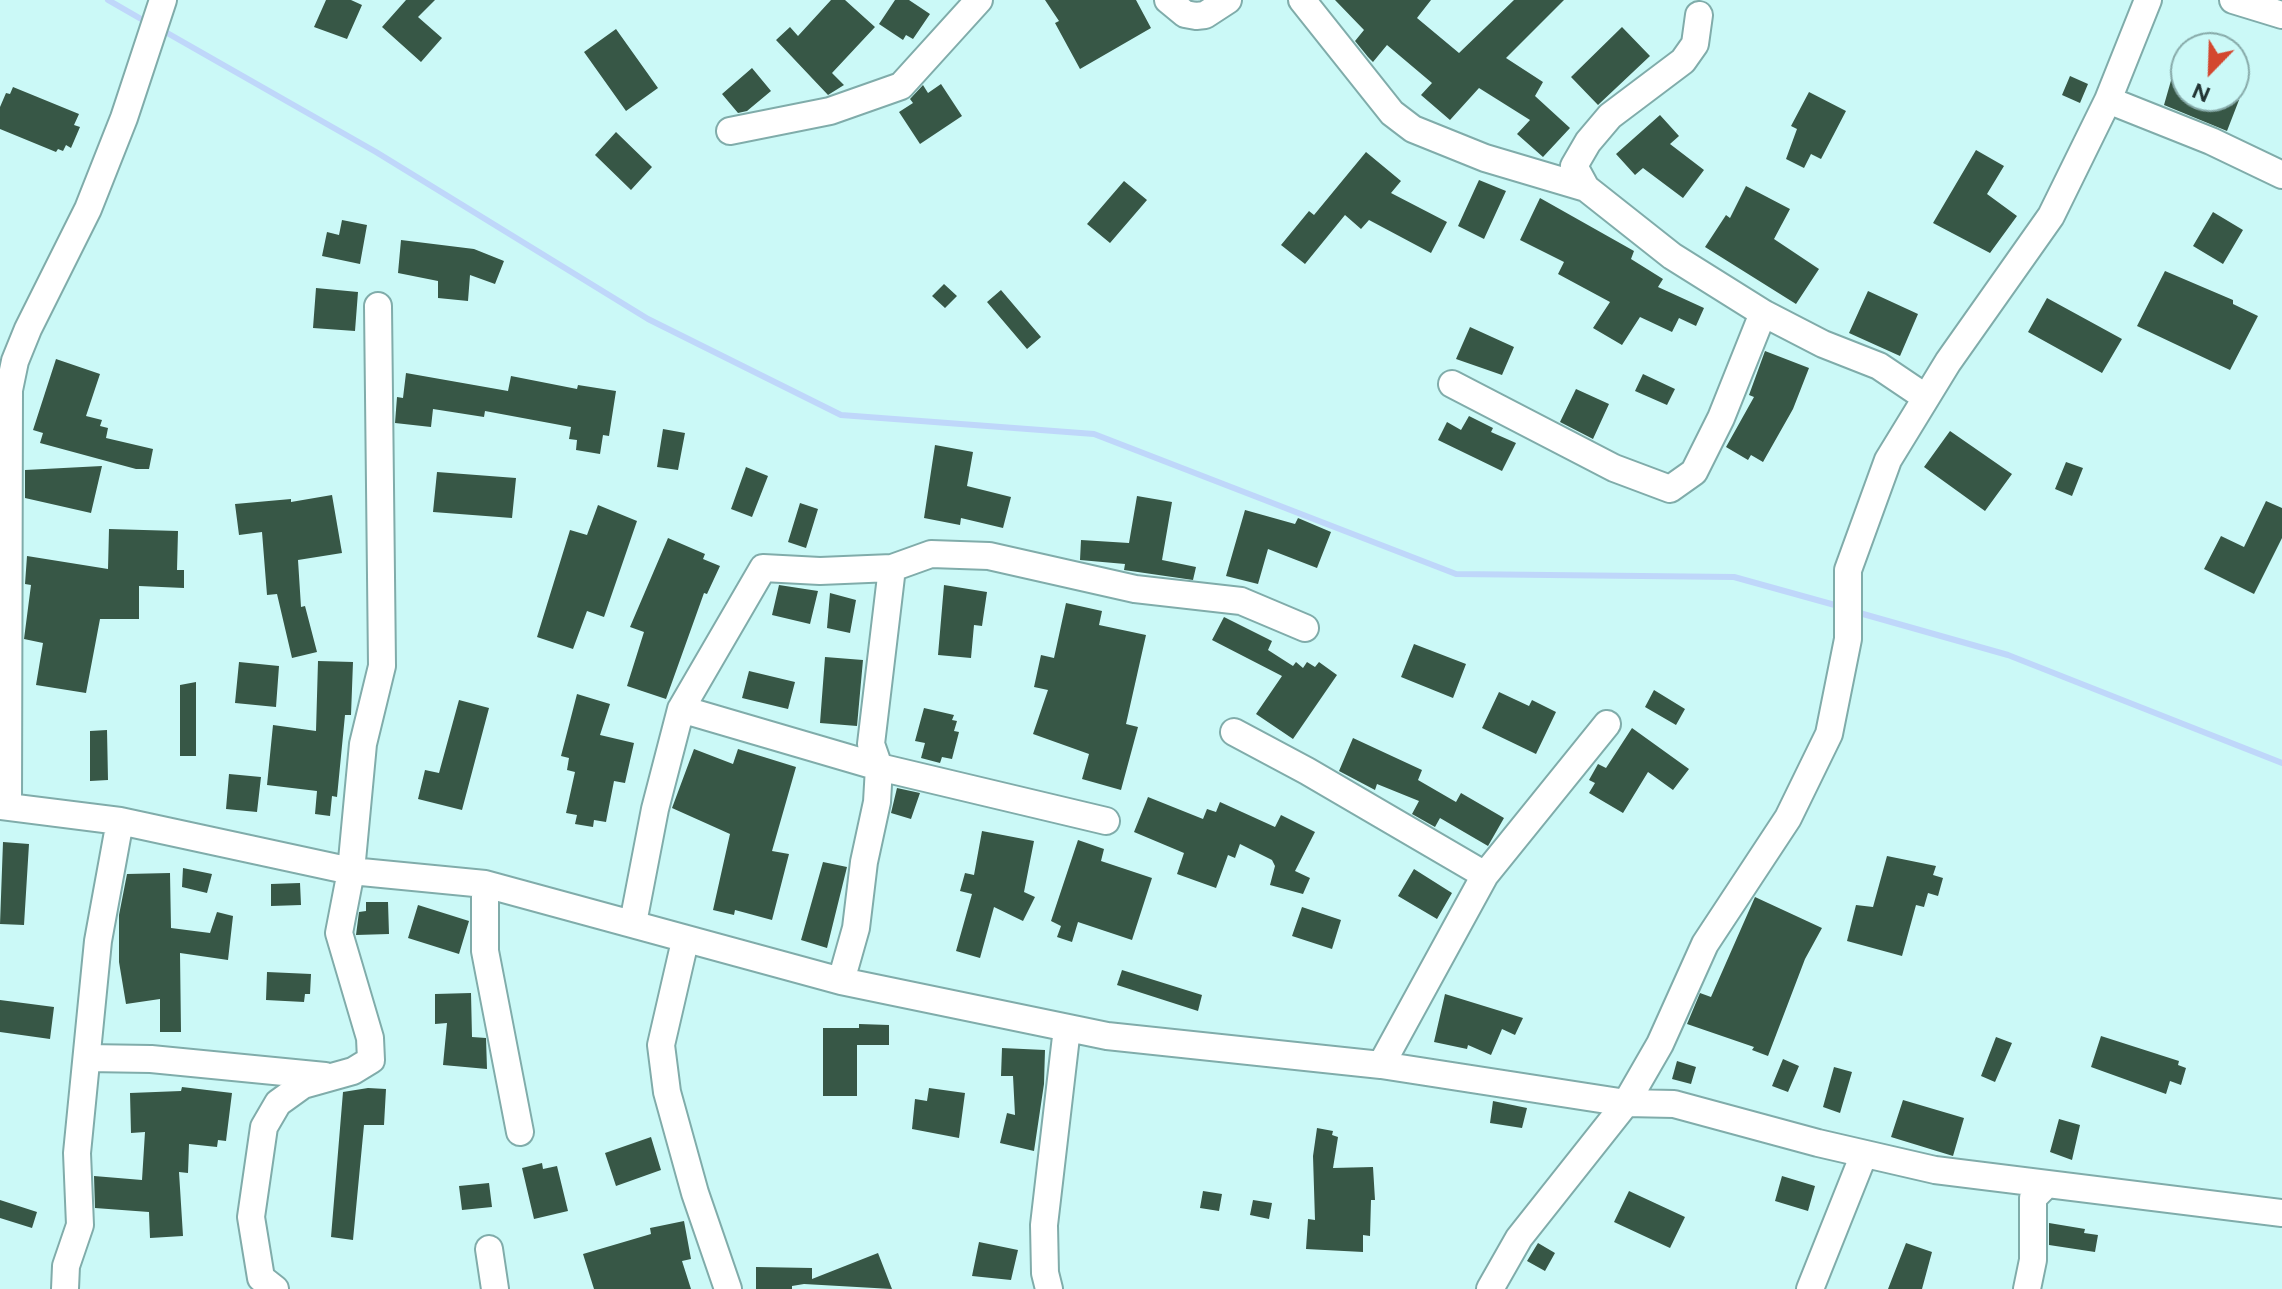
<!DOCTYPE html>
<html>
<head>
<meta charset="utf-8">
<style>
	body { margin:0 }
	#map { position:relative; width:2282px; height:1289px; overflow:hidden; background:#cbf9f7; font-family:Figtree,sans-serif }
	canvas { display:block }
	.north { position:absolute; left:2170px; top:32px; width:80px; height:80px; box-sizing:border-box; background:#cbf9f7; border:2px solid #87aaa9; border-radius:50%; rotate:203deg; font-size:22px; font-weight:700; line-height:32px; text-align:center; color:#223433 }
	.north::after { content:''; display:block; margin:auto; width:28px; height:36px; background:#d3472f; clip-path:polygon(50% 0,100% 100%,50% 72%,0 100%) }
</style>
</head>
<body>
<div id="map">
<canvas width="2282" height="1289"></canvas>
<div class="north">N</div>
</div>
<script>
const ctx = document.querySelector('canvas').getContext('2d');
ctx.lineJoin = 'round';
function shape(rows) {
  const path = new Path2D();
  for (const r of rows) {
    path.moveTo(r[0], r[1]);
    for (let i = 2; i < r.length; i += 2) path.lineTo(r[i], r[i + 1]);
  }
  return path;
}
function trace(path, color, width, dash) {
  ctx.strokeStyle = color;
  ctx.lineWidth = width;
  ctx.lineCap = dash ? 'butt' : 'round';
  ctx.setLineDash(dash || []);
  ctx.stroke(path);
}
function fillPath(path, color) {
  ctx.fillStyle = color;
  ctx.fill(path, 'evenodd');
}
trace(shape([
	[108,0,148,23],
	[162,30,376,152,648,319,841,415,1094,434,1456,574,1734,577,1842,607],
	[1856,612,2008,655,2282,763]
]), '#bfd7fa', 6);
fillPath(shape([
	[326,0,351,0,362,5,347,39,314,27],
	[406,0,435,0,418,17,442,38,421,62,382,27],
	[831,0,845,0,875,27,832,73,844,85,828,95,776,40,790,27,798,36],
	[895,0,909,0,930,14,913,39,906,35,903,40,879,24],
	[1045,0,1136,0,1151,28,1080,69,1055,23,1059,21],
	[1335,0,1431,0,1417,18,1459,53,1514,0,1564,0,1506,58,1543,82,1535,96,1570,128,1543,157,1517,134,1530,120,1479,88,1450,120,1421,95,1432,83,1387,45,1373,62,1368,57,1355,41,1364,30],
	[1622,27,1650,56,1598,105,1571,77],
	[616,29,658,88,626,111,584,52],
	[752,68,771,91,747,111,738,113,722,94],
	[2070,76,2088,84,2080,103,2062,95],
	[2172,77,2186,81,2186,96,2228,96,2239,100,2227,131,2164,105],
	[941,84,962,116,920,144,899,112,913,103,910,99,923,85,928,93],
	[13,87,79,114,74,125,80,127,71,148,66,145,63,151,58,149,56,152,0,129,0,107,6,93,10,94],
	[1809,92,1846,111,1821,159,1811,154,1804,168,1786,159,1797,129,1791,126],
	[1660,115,1679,136,1670,144,1704,170,1683,198,1643,168,1635,175,1616,154],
	[616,132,652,167,631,190,595,155],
	[1976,150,2004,166,1987,194,2017,216,1990,253,1933,223],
	[1366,152,1401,181,1391,193,1447,222,1431,253,1369,220,1361,229,1345,215,1305,264,1281,245,1309,211,1314,215],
	[1479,180,1506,191,1484,239,1458,226],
	[1124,181,1147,200,1110,243,1087,224],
	[1746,186,1790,209,1774,239,1819,269,1796,304,1705,247,1726,215,1730,218],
	[1540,198,1634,251,1631,259,1663,279,1658,287,1704,308,1696,326,1679,318,1672,332,1640,317,1622,345,1593,328,1610,302,1558,274,1564,262,1520,240],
	[2213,212,2243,230,2223,264,2193,246],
	[342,220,367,225,360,264,322,256,327,232,339,235],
	[401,240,474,249,504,261,495,284,470,275,468,301,438,298,438,281,398,273],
	[2165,271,2233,300,2233,304,2258,316,2230,370,2137,326],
	[944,284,957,296,945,308,932,296],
	[316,288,358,292,355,331,313,328],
	[1001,290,1041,337,1027,349,987,302],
	[1868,291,1918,314,1900,356,1849,333],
	[2047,298,2122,339,2102,373,2028,332],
	[1470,327,1514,347,1502,375,1456,359],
	[1765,351,1809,368,1793,409,1763,462,1751,455,1748,460,1726,447,1754,397,1749,395],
	[56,359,100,374,86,416,102,420,100,426,108,428,106,438,153,449,149,469,136,469,40,443,43,433,33,430],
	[406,373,508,391,511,376,577,389,578,385,616,391,609,436,603,435,600,454,576,450,577,440,569,439,571,427,485,411,484,417,433,409,431,427,395,423,397,397,403,398],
	[1643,374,1675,389,1667,405,1635,391],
	[1576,389,1609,404,1593,439,1560,422],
	[1469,416,1493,428,1491,432,1516,443,1502,471,1438,440,1447,422,1461,430],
	[663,429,685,433,678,470,657,467],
	[1950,431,2012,474,1985,511,1924,467],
	[935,445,973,452,967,486,1011,497,1003,528,961,518,960,525,924,518],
	[2066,462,2083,468,2072,496,2055,489],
	[102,466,91,513,25,498,25,470],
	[746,467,768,476,752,517,731,509],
	[437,472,516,478,512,518,433,512],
	[332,495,342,553,298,560,301,607,305,606,317,652,292,658,277,594,267,595,262,532,239,535,235,504,291,499,291,502],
	[1137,496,1172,502,1162,560,1196,567,1193,580,1124,570,1125,564,1080,560,1081,540,1129,543],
	[2266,501,2282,508,2282,538,2254,594,2204,569,2221,536,2244,547],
	[800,503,818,509,806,548,788,542],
	[598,505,637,521,604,617,587,611,573,649,537,637,570,530,587,535],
	[1245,510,1295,524,1298,518,1331,532,1317,568,1268,549,1258,584,1226,576],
	[109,529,178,531,177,570,184,570,184,588,139,586,139,619,100,619,86,693,36,685,43,643,24,639,31,585,25,584,27,556,108,569],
	[668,538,705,554,703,559,720,566,707,594,704,593,666,699,627,686,644,632,630,627],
	[779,585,818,591,810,624,772,615],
	[944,585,987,592,982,626,974,625,971,658,938,655],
	[830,593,856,600,850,633,827,628],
	[1066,603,1102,611,1099,625,1146,635,1126,724,1138,727,1121,790,1082,779,1089,754,1033,734,1048,690,1034,687,1041,655,1054,658],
	[1224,617,1272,641,1268,650,1293,666,1296,662,1303,668,1307,662,1315,667,1319,662,1337,675,1293,739,1256,714,1282,676,1212,640],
	[1414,644,1466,664,1453,698,1401,677],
	[825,657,863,660,857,726,820,723],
	[318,661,353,662,351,715,345,715,337,797,332,796,330,816,315,814,317,791,267,785,273,725,316,731],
	[239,662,279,666,276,707,235,703],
	[749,671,795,682,788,709,742,698],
	[196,682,196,756,180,756,180,685],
	[1654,690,1685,709,1676,725,1645,707],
	[1499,692,1529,706,1532,700,1556,712,1536,754,1482,728],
	[577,694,610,704,600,735,634,743,625,783,614,781,606,822,594,820,593,827,575,824,577,815,566,813,575,772,567,770,569,758,561,756],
	[459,700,489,708,462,810,418,799,425,770,439,773],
	[924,708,954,715,952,720,957,721,954,731,959,732,952,759,942,757,940,763,921,758,925,743,915,741],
	[1632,728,1689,769,1673,790,1648,772,1623,813,1589,793,1595,783,1589,780,1598,764,1606,768],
	[107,730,108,780,90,781,90,731],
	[1353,738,1422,770,1418,780,1456,802,1461,793,1504,818,1488,846,1440,818,1435,827,1412,814,1419,801,1377,784,1375,790,1339,771],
	[694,749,733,764,738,749,796,767,772,851,789,854,772,920,735,910,734,915,713,910,730,834,672,808],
	[229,774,261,777,257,812,226,809],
	[897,788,920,793,911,819,891,813],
	[1148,797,1203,819,1207,809,1216,812,1220,802,1275,827,1281,815,1315,832,1295,871,1310,878,1303,894,1270,885,1275,866,1272,860,1240,844,1235,858,1228,855,1216,888,1177,874,1184,853,1134,832],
	[982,831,1034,841,1024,892,1035,897,1023,921,994,907,980,958,956,951,972,894,960,891,965,873,974,875],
	[1078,840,1104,849,1101,861,1152,878,1132,940,1078,922,1072,942,1057,937,1061,926,1051,921],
	[3,842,29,844,24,925,0,924],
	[1887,856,1936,866,1933,875,1943,878,1938,896,1928,893,1924,907,1916,905,1902,956,1847,941,1856,905,1873,907],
	[823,862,847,867,827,948,801,940],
	[183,868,212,874,207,893,182,887],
	[1414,869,1452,893,1437,919,1398,896],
	[170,873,171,928,210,933,217,912,233,916,228,960,180,953,181,1032,160,1032,160,999,126,1004,119,962,119,915,127,874],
	[300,883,301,905,271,906,271,884],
	[1755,897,1822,928,1805,959,1768,1056,1752,1050,1754,1047,1687,1024,1700,993,1711,997],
	[366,902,388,902,389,934,356,935,359,912,366,911],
	[418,905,469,921,459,954,408,938],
	[1302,907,1341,920,1332,949,1292,936],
	[1122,970,1202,995,1198,1011,1117,985],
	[267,972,311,974,310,994,305,994,304,1002,266,1000],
	[471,993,472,1037,486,1038,487,1069,443,1065,447,1023,435,1024,435,994],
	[1445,994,1523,1018,1515,1035,1502,1029,1491,1055,1468,1045,1467,1049,1434,1042],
	[0,1000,54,1007,50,1039,0,1032],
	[859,1024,889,1025,889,1045,857,1045,857,1096,823,1096,823,1028,859,1028],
	[2101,1036,2179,1061,2178,1065,2186,1068,2181,1085,2170,1081,2166,1094,2091,1067],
	[1996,1037,2012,1043,1995,1082,1981,1076],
	[1002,1048,1045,1050,1044,1084,1034,1151,1000,1143,1007,1113,1015,1115,1013,1076,1001,1076],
	[1783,1059,1799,1066,1788,1092,1772,1086],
	[1677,1061,1696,1067,1691,1084,1672,1079],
	[1834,1067,1852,1072,1840,1113,1823,1107],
	[182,1087,232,1093,226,1141,218,1140,217,1147,189,1144,188,1173,179,1172,183,1236,150,1238,149,1212,95,1208,94,1176,142,1180,145,1132,131,1133,130,1093,181,1091],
	[368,1088,386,1089,384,1125,364,1125,353,1240,331,1237,343,1092],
	[929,1088,965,1093,959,1138,912,1129,915,1099,927,1101],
	[1903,1100,1964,1118,1953,1156,1891,1137],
	[1493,1101,1527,1108,1522,1128,1490,1123],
	[2059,1119,2080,1125,2072,1160,2050,1152],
	[1317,1128,1333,1131,1332,1135,1338,1137,1333,1168,1373,1167,1375,1200,1371,1200,1370,1236,1363,1235,1363,1252,1306,1249,1308,1219,1315,1220,1313,1156],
	[651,1137,661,1170,616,1186,605,1153],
	[542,1163,543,1169,557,1166,568,1211,534,1219,522,1168],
	[1782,1176,1815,1186,1808,1211,1775,1201],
	[489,1183,492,1207,462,1210,459,1186],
	[1203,1191,1222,1194,1219,1211,1200,1208],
	[1629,1191,1685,1217,1670,1248,1614,1222],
	[0,1200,37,1212,32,1228,0,1218],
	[1253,1200,1272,1203,1269,1219,1250,1215],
	[684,1221,691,1259,682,1261,691,1289,594,1289,583,1254,651,1234,650,1228],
	[2049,1223,2085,1229,2084,1233,2098,1235,2095,1252,2049,1245],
	[979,1242,1018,1250,1011,1280,972,1276],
	[1538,1243,1555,1253,1545,1271,1527,1261],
	[1906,1243,1932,1252,1922,1289,1888,1289],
	[878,1253,892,1289,804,1284,792,1286,792,1289,756,1289,756,1267,812,1268,812,1279]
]), '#375746');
const minor = shape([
	[1168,0,1185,14,1196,16,1205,15,1228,0],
	[1302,0,1392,113,1413,129,1485,158,1586,188],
	[2233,0,2282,15],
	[1699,15,1695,44,1683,61,1610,116,1588,142,1574,166,1586,188,1672,256,1763,313,1823,344,1879,366,1925,397],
	[2108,100,2211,141,2282,175],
	[730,131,830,111,901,86,979,0],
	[1452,384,1614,468,1670,489,1694,472,1721,418,1763,313],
	[681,709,879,767,1106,821],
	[1234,732,1307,771,1485,875],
	[0,806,120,821,351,871,485,884,841,981,1107,1036,1381,1065,1626,1103,1674,1104,1818,1143,1935,1170,2282,1213],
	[8,806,9,390,15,361,28,329,88,209,124,118,163,0],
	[485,884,485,951,520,1132],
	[633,923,655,809,681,709,763,568,820,571,892,568,931,554,989,556,1135,589,1241,601,1305,628],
	[685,941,661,1045,667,1092,695,1193,728,1289],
	[841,981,856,928,864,862,877,802,879,767,871,744,892,568],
	[87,1058,151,1059,325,1076],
	[1381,1065,1485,875,1607,724],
	[489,1249,495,1289],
	[65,1289,66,1266,80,1225,77,1153,98,941,120,821],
	[275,1289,261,1278,251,1217,264,1127,278,1103,303,1085,353,1071,371,1060,370,1038,339,933,351,871,363,744,382,666,378,306],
	[1049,1289,1045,1273,1044,1225,1067,1028],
	[1490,1289,1519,1238,1626,1103,1660,1044,1705,944,1788,818,1829,734,1848,639,1848,570,1888,460,1948,362,2051,216,2108,100,2148,0],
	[1810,1289,1864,1154],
	[2027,1289,2033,1260,2033,1198,2046,1185]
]);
trace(minor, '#80acaa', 30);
trace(minor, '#fff', 26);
</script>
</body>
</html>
